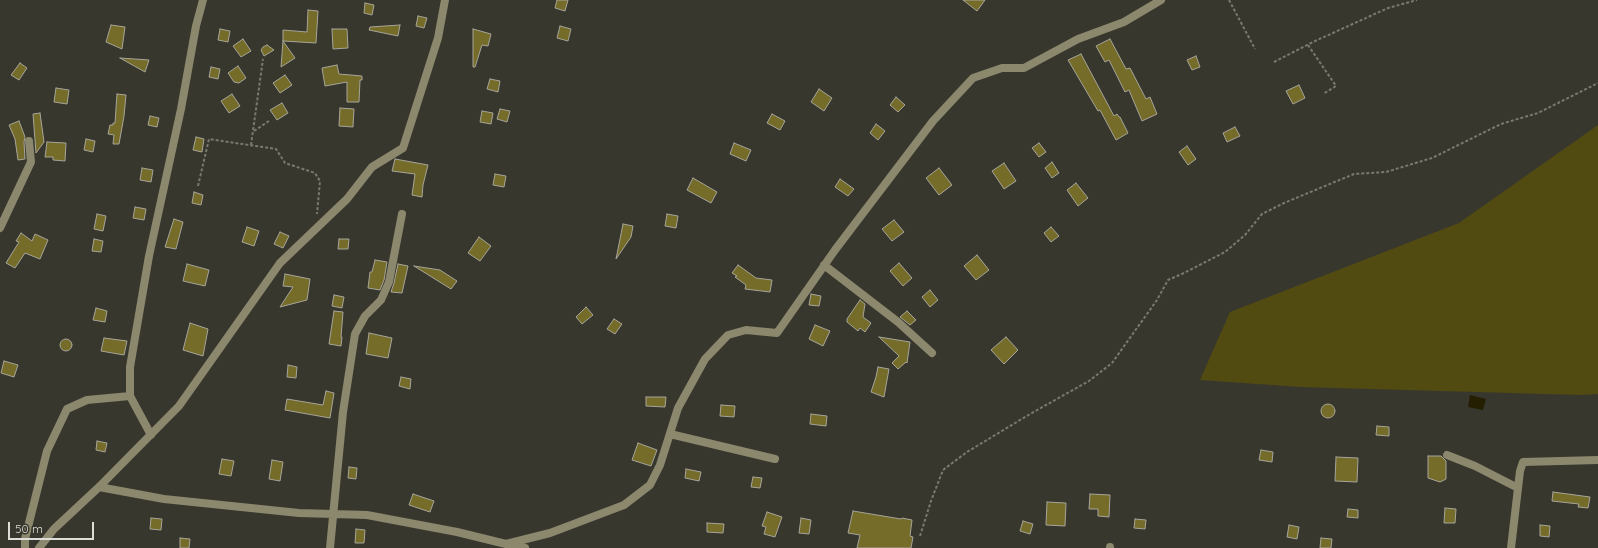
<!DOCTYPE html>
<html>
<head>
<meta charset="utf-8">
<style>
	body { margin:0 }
	#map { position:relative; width:1598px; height:548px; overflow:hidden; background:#38372e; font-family:Quicksand,sans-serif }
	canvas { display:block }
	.scale { position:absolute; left:8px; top:522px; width:86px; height:18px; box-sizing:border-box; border:2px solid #deded8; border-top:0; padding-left:5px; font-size:12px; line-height:14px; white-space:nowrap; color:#deded8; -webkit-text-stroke:3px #38372e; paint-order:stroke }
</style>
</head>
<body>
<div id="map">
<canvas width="1598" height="548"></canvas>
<div class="scale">50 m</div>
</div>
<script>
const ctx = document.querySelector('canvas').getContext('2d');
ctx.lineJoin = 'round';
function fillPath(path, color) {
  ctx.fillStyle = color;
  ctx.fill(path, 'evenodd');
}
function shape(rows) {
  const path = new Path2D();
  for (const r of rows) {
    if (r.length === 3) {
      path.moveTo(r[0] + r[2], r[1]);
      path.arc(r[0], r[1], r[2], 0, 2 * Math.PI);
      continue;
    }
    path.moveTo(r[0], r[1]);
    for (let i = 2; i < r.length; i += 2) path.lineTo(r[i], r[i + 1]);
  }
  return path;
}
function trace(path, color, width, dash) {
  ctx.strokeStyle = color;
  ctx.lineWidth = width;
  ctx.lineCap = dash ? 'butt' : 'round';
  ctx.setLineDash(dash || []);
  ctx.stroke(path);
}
fillPath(shape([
	[1598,125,1598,394,1581,395,1301,387,1200,380,1230,312,1459,223]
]), '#524b11');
fillPath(shape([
	[1470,395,1486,399,1483,410,1468,407]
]), '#231f00');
const building = shape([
	[557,0,568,0,565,11,555,8,557,0],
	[963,0,985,0,977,11,963,0],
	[365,3,374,5,372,15,364,13,365,3],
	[308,10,318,11,316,43,283,41,283,30,307,32,308,10],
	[418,16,427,18,424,28,416,26,418,16],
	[111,25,125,27,122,49,106,42,111,25],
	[400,25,398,36,369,30,370,27,400,25],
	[560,26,571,29,568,41,557,38,560,26],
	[220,29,230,31,228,42,218,40,220,29],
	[332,29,347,29,348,48,333,49,332,29],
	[473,29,491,34,488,46,482,45,475,67,473,67,473,29],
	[243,39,251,51,241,57,233,46,243,39],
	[1110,39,1126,69,1130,68,1146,99,1150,97,1157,114,1142,121,1129,90,1125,92,1109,60,1105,62,1096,46,1110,39],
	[283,41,295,58,281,67,283,41],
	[267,45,274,50,264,56,261,50,263,47,267,45],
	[1081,54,1114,116,1117,114,1119,117,1120,117,1128,133,1116,140,1100,110,1098,111,1068,60,1081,54],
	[1196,56,1200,67,1192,70,1187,60,1196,56],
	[120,58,149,60,145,72,120,58],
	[20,63,27,68,19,80,11,75,20,63],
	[337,65,339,74,362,76,362,80,360,80,359,102,347,102,347,82,325,86,322,68,337,65],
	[238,66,246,78,239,83,234,82,228,73,238,66],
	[211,67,220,69,218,79,209,77,211,67],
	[285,75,292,85,280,93,273,83,285,75],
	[490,79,500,81,498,92,487,89,490,79],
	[1299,85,1305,98,1293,104,1286,91,1299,85],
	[56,88,69,90,67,104,54,102,56,88],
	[819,89,832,98,824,111,811,102,819,89],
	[117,94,126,95,124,116,119,144,113,144,114,135,108,134,110,125,113,125,113,123,115,123,117,94],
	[232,94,240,106,229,113,221,101,232,94],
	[896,97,905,105,898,112,890,105,896,97],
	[282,103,288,113,277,120,270,110,282,103],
	[340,108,354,109,353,127,339,126,340,108],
	[500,109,510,111,507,122,497,119,500,109],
	[482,111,493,113,491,124,480,122,482,111],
	[40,113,44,142,36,153,33,114,40,113],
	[772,114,785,121,780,130,767,123,772,114],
	[150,116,159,118,157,127,148,125,150,116],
	[19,121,25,137,24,142,25,159,18,160,15,139,9,125,19,121],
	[876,124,885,131,878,140,870,133,876,124],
	[1235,127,1240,136,1227,142,1223,133,1235,127],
	[196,137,204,139,202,152,193,150,196,137],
	[86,139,95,141,93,152,84,150,86,139],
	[47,142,66,143,65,161,53,160,53,157,45,157,47,142],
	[734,143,751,150,746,161,730,154,734,143],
	[1039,143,1046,152,1039,157,1032,148,1039,143],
	[1187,146,1196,159,1188,165,1179,152,1187,146],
	[395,159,428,165,423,185,422,197,412,195,415,174,392,171,395,159],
	[1052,162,1059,173,1052,178,1045,168,1052,162],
	[1004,163,1016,181,1004,189,992,171,1004,163],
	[142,168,153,170,151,182,140,180,142,168],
	[939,168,952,185,939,195,926,178,939,168],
	[495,174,506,176,504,187,493,185,495,174],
	[693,178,717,192,711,203,687,190,693,178],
	[840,179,854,189,848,196,835,187,840,179],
	[1076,183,1088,198,1078,206,1067,190,1076,183],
	[194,192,203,195,201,205,192,203,194,192],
	[135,207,146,209,144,220,133,218,135,207],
	[97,214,106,216,103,231,94,229,97,214],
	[667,214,678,216,676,228,665,226,667,214],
	[174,219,183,222,176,249,165,247,174,219],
	[894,220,904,232,892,241,882,229,894,220],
	[623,224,633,226,631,237,616,259,623,224],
	[247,227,259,231,254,246,242,242,247,227],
	[1051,227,1059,236,1051,242,1044,233,1051,227],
	[280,232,289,236,283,248,274,244,280,232],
	[21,233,32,241,35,234,48,240,40,259,25,253,15,268,6,263,19,242,16,241,21,233],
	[479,237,491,246,480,261,468,253,479,237],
	[94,239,103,241,101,252,92,251,94,239],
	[339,239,349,239,348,249,338,249,339,239],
	[977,255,989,270,976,280,964,266,977,255],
	[375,260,387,262,384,280,380,290,368,288,370,272,372,272,375,260],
	[899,263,912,278,903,286,890,271,899,263],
	[187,264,209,270,205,286,183,281,187,264],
	[398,264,408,266,402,293,391,292,394,283,398,264],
	[738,265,756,278,772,280,770,292,745,289,746,285,735,277,737,276,732,273,738,265],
	[414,266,440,270,457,281,451,289,414,266],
	[285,274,310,279,307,300,280,307,293,287,283,286,285,274],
	[930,290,938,300,930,307,922,297,930,290],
	[811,294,821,296,819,306,809,305,811,294],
	[334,295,344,297,342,308,332,306,334,295],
	[860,300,865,304,863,317,871,323,865,332,860,328,858,331,847,322,847,319,860,300],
	[586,307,593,315,582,324,576,317,586,307],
	[96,308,107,311,105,322,93,320,96,308],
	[334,311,343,312,341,337,342,337,341,346,329,344,334,311],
	[907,311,916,320,910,325,900,317,907,311],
	[614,319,622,324,615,334,607,329,614,319],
	[190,323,208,329,203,356,183,350,190,323],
	[815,325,830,331,823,346,809,339,815,325],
	[369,333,392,338,388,358,366,354,369,333],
	[879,337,910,342,907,363,906,362,898,369,892,363,899,356,879,337],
	[1006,337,1018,350,1004,364,991,350,1006,337],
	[104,338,127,341,124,355,101,351,104,338],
	[66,345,6],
	[4,361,18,365,14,377,1,373,4,361],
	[288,365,297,367,296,378,287,377,288,365],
	[878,367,889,369,884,397,871,392,876,377,878,367],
	[401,377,411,379,410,389,399,386,401,377],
	[326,391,334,393,330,418,285,410,287,399,323,405,326,391],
	[646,397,666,397,665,407,646,406,646,397],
	[1328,411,7],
	[721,405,735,406,734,417,720,416,721,405],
	[811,414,827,416,826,426,810,424,811,414],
	[1377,426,1389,427,1389,436,1376,435,1377,426],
	[97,441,107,443,105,452,96,450,97,441],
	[638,443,657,450,651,466,632,460,638,443],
	[1261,450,1273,452,1272,462,1259,460,1261,450],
	[1428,456,1441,456,1446,461,1446,479,1440,482,1428,478,1428,456],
	[1336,457,1358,458,1357,482,1335,481,1336,457],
	[222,459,234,461,231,476,219,474,222,459],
	[272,460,283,462,280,481,269,479,272,460],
	[349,467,357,468,356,479,348,478,349,467],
	[686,469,701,472,699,481,685,478,686,469],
	[753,477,762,478,760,488,751,487,753,477],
	[1553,492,1590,497,1588,508,1578,507,1579,504,1552,501,1553,492],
	[413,494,434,501,430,512,409,505,413,494],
	[1090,494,1110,495,1109,517,1098,516,1098,509,1089,509,1090,494],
	[1047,502,1066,503,1065,526,1046,525,1047,502],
	[1445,508,1456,509,1455,523,1444,523,1445,508],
	[1348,509,1358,510,1358,518,1347,517,1348,509],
	[853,511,901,519,902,518,912,520,910,536,913,537,911,548,857,548,860,535,848,533,853,511],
	[767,512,782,517,775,537,764,534,766,527,762,526,767,512],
	[151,518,162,519,161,530,150,529,151,518],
	[801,518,811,520,809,534,799,533,801,518],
	[1135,519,1146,520,1145,529,1134,528,1135,519],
	[1023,521,1033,524,1030,534,1020,531,1023,521],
	[707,523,724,524,723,533,707,532,707,523],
	[1289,525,1299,527,1297,539,1287,537,1289,525],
	[1540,525,1550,526,1549,537,1540,536,1540,525],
	[356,529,365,530,364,543,355,543,356,529],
	[180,538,190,539,189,548,180,548,180,538],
	[1321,538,1332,539,1331,548,1320,548,1321,538]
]);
fillPath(building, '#756c2a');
trace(building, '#a6a59a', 1);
trace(shape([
	[1229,0,1255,49],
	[1308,45,1336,86,1323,94],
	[1274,62,1313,42,1388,8,1417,0],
	[254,131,269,121],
	[251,145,263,59],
	[198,186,209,139,276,149,285,163,315,173,320,181,317,214],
	[920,536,931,501,943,470,967,452,1030,414,1089,381,1112,363,1157,300,1168,280,1184,273,1225,252,1245,235,1262,214,1284,203,1354,174,1386,172,1432,158,1501,124,1538,113,1598,83]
]), '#7a7971', 2, [3, 2]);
trace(shape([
	[0,228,31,162,29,141],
	[824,265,898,322,932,353],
	[670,434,775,459],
	[151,435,130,396,130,367,149,256,181,109,196,26,203,0],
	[1447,455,1475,466,1518,488],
	[99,487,164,499,299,513,367,515,457,532,506,544,550,533,624,505,650,485,660,465,678,408,705,359,728,335,746,330,777,333,835,250,933,121,973,78,1002,68,1024,68,1078,39,1124,22,1161,0],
	[509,544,525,548],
	[25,548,25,539,47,451,67,409,87,400,130,396],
	[39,548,54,529,99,487,179,406,280,263,347,199,372,167,403,148,438,38,445,0],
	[330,548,343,412,355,334,365,316,381,300,389,282,402,214],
	[1110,548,1110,547],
	[1511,548,1520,471,1523,462,1598,460]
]), '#8b886d', 8);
</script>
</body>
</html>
